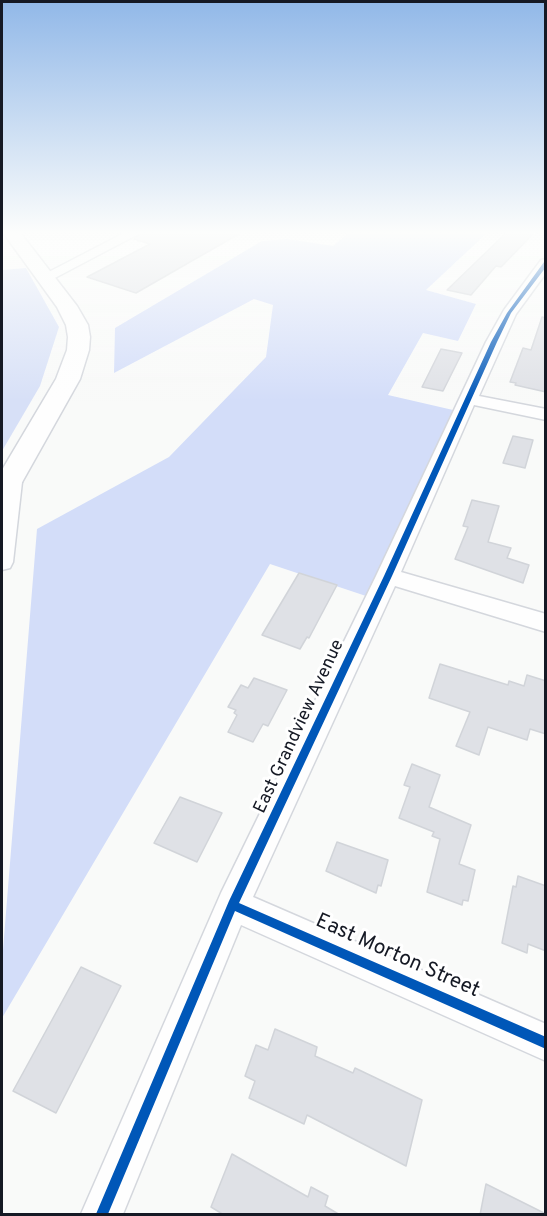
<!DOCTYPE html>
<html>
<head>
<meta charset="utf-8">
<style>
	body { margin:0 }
	#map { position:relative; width:547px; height:1216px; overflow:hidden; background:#f9faf9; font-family:Overpass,sans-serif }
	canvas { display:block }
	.frame { position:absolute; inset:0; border:3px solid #151924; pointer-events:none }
</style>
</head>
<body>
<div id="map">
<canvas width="547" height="1216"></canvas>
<div class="frame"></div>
</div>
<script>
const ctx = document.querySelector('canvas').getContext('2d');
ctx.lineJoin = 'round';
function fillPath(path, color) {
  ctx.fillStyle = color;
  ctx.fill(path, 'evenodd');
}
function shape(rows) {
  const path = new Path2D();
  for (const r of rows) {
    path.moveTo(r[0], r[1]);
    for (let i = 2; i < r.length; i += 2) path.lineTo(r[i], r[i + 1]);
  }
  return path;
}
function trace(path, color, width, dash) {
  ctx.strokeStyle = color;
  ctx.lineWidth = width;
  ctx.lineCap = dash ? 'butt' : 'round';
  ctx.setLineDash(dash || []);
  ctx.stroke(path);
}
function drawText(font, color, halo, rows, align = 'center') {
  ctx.font = font + ' Overpass,sans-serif';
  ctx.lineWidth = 6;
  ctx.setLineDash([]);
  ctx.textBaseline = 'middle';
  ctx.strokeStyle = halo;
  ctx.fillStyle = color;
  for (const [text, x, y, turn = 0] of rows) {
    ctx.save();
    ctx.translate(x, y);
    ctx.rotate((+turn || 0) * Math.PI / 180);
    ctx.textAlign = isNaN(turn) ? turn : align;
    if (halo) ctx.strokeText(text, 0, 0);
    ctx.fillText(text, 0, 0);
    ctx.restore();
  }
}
fillPath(shape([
	[26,268,59,327,40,386,2,451,2,270]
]), '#d7e0f7');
fillPath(shape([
	[351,231,489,231,426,290,476,304,458,341,423,333,388,395,453,410,366,596,270,564,2,1018,2,962,37,529,169,457,266,357,273,305,254,299,114,373,115,328,262,241,287,239,333,246]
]), '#d3ddf9');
const building = shape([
	[146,231,244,231,136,293,87,277,150,244,134,239,146,231],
	[508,231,536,231,504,264,501,267,496,266,471,295,447,290,508,231],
	[542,317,546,318,546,392,515,385,516,383,510,382,523,348,531,350,542,317],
	[441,349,462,353,443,391,422,387,441,349],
	[513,436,533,440,525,468,503,463,513,436],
	[472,500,499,506,488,542,511,548,507,558,529,565,523,583,455,559,468,527,463,526,472,500],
	[299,573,337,585,309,638,307,637,300,649,262,635,299,573],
	[440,664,508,685,509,681,524,686,527,675,546,681,546,734,530,729,527,740,488,727,479,755,456,746,470,712,429,698,440,664],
	[254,678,287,690,268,726,263,724,253,742,228,732,237,715,234,713,236,710,228,707,241,685,248,688,254,678],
	[412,764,440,775,429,807,471,825,459,864,475,870,468,901,463,900,462,905,427,892,440,839,432,836,434,832,399,818,410,787,404,785,412,764],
	[180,797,222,813,197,862,154,843,180,797],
	[337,842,388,860,381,886,378,885,376,893,326,871,337,842],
	[518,876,546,886,546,951,528,944,527,953,502,943,513,886,516,887,518,876],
	[81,967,121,986,56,1113,13,1091,81,967],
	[275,1029,317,1047,315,1056,353,1073,355,1068,422,1100,406,1166,307,1115,304,1124,249,1098,255,1081,245,1076,256,1045,268,1050,275,1029],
	[232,1154,308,1197,311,1187,328,1196,325,1206,340,1215,224,1215,211,1207,232,1154],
	[486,1184,546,1214,546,1215,480,1215,486,1184]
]);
fillPath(building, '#dfe1e6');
trace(building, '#d1d4d9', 1.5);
const street = shape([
	[128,231,144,231,51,280,41,280,39,277,128,231],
	[546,259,546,273,516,314,479,396,546,409,546,420,474,405,401,572,546,614,546,632,395,586,253,897,546,1024,546,1061,241,925,123,1214,81,1214,221,893,376,576,486,342,504,310,541,260,546,259],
	[13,467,20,469,23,473,13,562,10,568,2,570,2,484,6,469,13,467]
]);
const secondary = shape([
	[2,231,19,231,77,306,88,325,90,337,89,350,80,379,16,493,12,499,2,502,2,470,56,379,67,350,68,337,66,325,57,307,2,231]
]);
trace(street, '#d4d7dd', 3);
trace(secondary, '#d4d7dd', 3);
fillPath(street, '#fefefe');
fillPath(secondary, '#fefefe');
fillPath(shape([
	[544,262,546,262,546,267,511,313,497,342,392,576,239,903,546,1037,546,1049,235,911,108,1214,96,1214,229,901,384,576,491,342,507,313,544,262]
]), '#0057b8');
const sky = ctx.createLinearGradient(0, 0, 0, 401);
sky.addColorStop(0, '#91b8e8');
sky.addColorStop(0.58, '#fcfdfc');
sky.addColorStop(1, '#fcfdfc00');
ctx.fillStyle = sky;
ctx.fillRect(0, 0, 547, 401);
drawText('18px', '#151924', '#fff', [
	["East Grandview Avenue",300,727,-65]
]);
drawText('21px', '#151924', '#fff', [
	["East Morton Street",397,957,24]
]);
</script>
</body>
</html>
